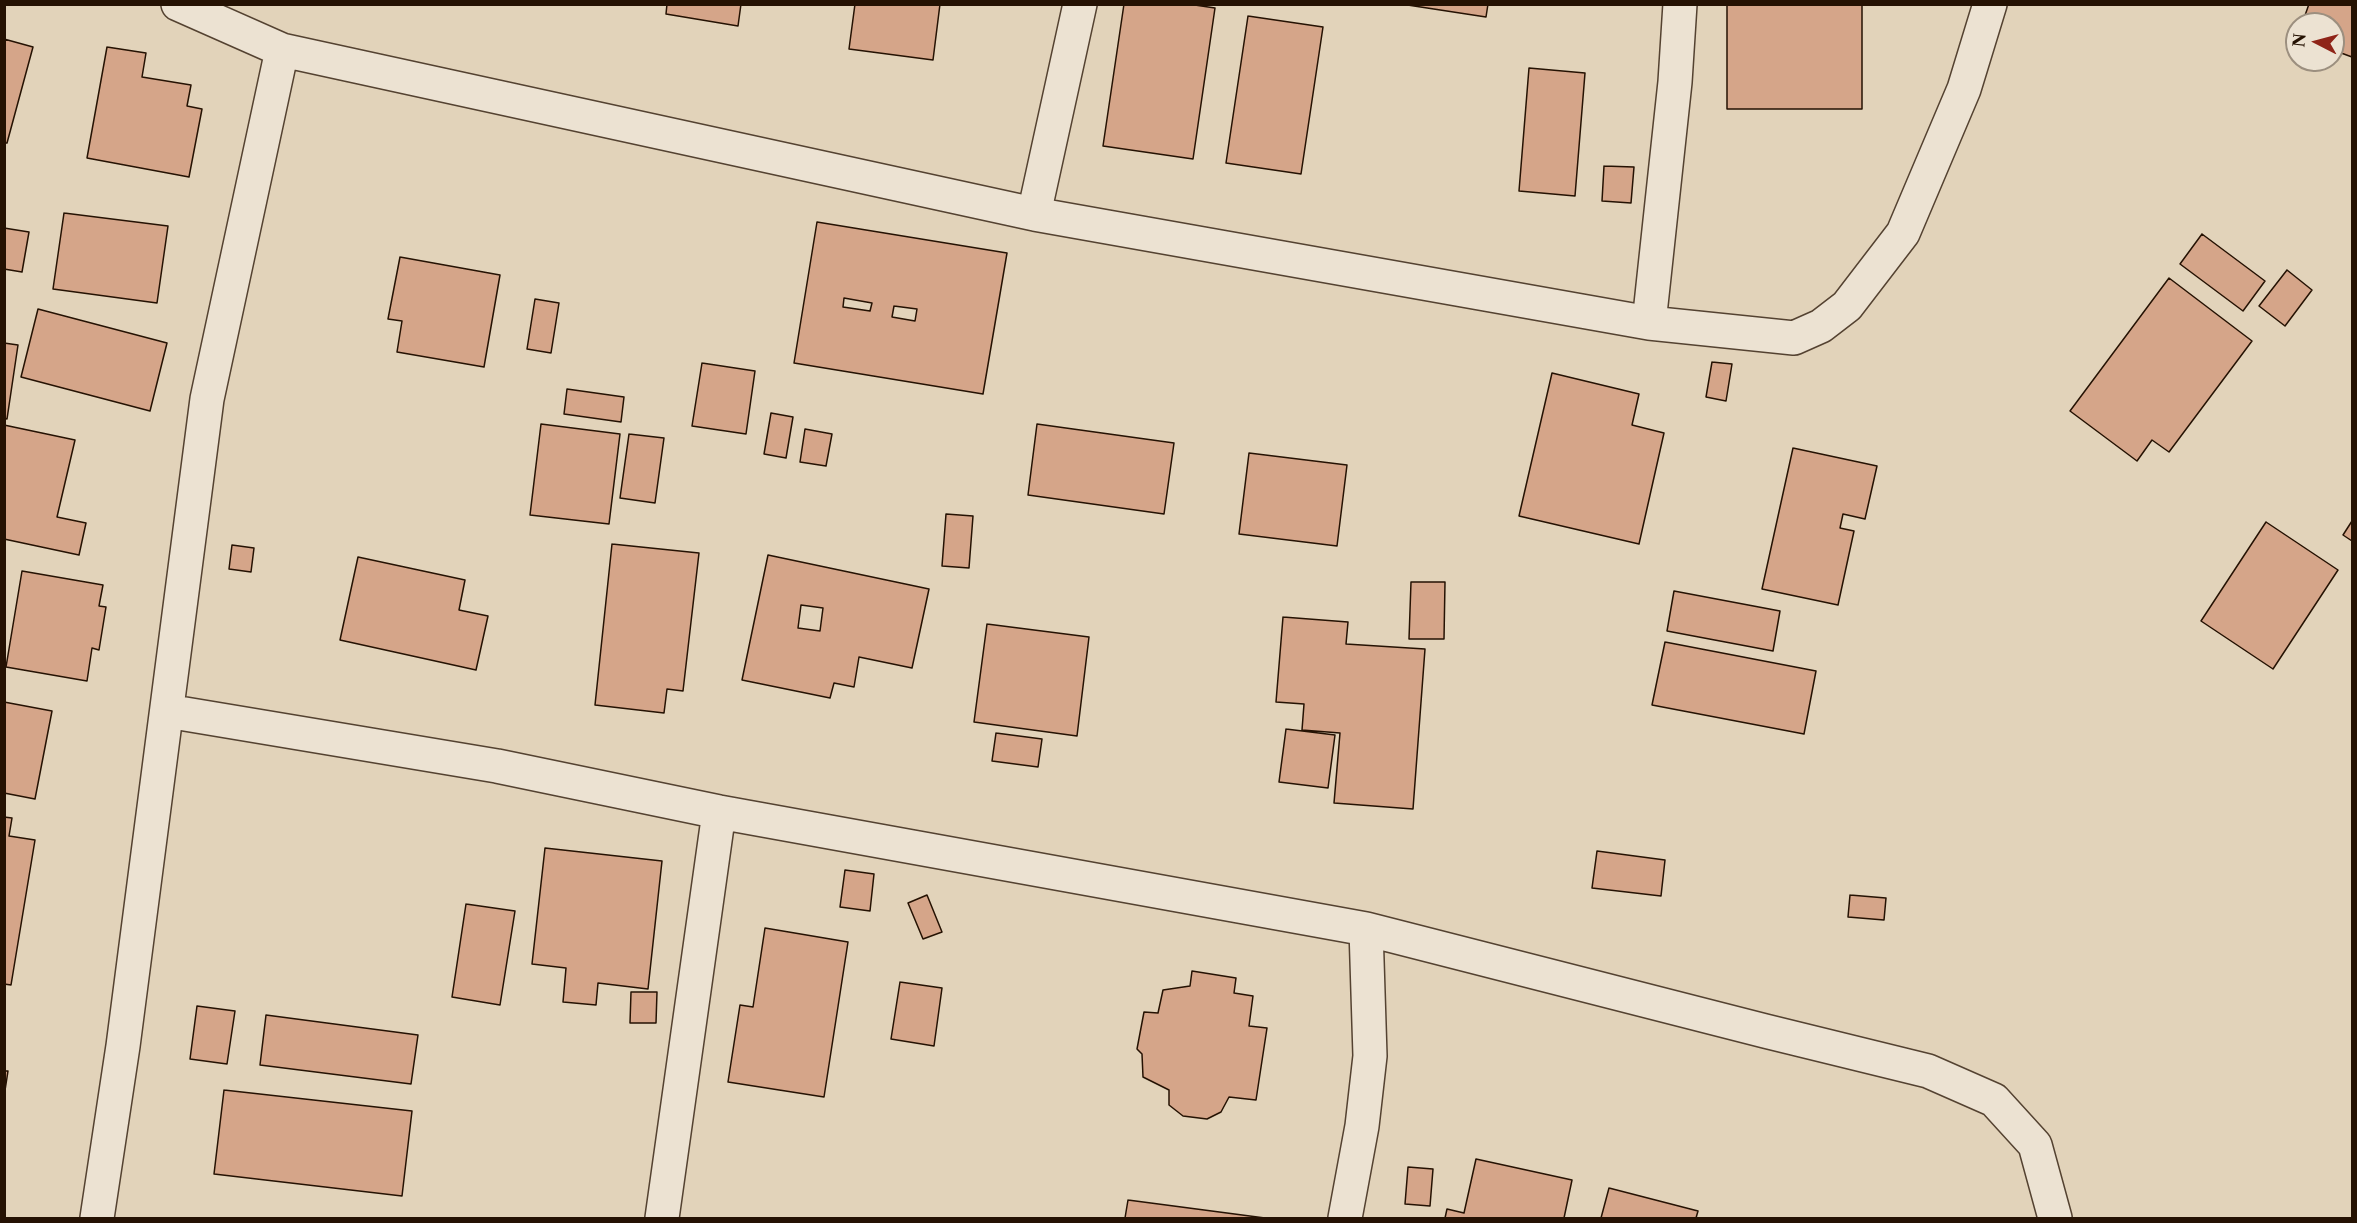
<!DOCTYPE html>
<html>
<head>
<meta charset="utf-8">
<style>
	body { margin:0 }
	#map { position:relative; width:2357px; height:1223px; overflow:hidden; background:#e2d3ba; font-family:"Libre Caslon Text",serif }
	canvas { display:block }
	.frame { position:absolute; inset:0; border:6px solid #251203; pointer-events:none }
	.north { position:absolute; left:2285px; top:12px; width:60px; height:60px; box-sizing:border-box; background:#ece2d2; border:2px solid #9c8f7f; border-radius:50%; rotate:276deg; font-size:16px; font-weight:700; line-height:24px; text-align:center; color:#251203 }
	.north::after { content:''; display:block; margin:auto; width:21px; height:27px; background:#8f2418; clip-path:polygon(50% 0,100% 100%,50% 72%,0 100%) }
</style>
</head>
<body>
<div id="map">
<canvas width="2357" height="1223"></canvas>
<div class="frame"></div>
<div class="north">N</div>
</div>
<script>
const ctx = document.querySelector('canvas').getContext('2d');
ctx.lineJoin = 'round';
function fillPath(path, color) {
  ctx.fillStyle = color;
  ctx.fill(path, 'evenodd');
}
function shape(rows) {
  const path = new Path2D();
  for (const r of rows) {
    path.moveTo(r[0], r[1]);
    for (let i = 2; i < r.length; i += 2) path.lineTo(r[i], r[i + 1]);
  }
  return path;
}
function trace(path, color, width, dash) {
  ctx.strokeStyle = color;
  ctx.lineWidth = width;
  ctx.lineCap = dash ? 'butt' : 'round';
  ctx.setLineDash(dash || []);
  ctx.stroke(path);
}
const building = shape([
	[667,4,741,4,738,26,666,14,667,4],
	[855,4,940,4,933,60,849,49,855,4],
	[1124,4,1188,4,1215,8,1193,159,1103,146,1124,4],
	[1401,4,1488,4,1486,17,1401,4],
	[1727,4,1862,4,1862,109,1727,109,1727,4],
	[2309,4,2352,4,2352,57,2333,50,2333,24,2302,24,2309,4],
	[1248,16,1323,27,1301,174,1226,163,1248,16],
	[4,39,33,47,7,143,4,143,4,39],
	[107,47,146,53,142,77,191,85,187,106,202,109,189,177,87,158,107,47],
	[1529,68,1585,73,1575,196,1519,191,1529,68],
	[1604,166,1634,167,1631,203,1602,201,1604,166],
	[64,213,168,226,157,303,53,289,64,213],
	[817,222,1007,253,983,394,794,363,817,222],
	[844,298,872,303,870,311,843,307,844,298],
	[894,306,917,309,915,321,892,317,894,306],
	[4,228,29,232,22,272,4,269,4,228],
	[2202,234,2265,281,2243,311,2180,264,2202,234],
	[400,257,500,275,484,367,397,352,402,321,388,319,400,257],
	[2287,270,2312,290,2285,326,2259,306,2287,270],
	[2169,278,2252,341,2169,452,2152,440,2137,461,2070,411,2169,278],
	[535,299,559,303,551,353,527,349,535,299],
	[38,309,167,343,150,411,21,377,38,309],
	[4,343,18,345,7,419,4,418,4,343],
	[1712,362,1732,364,1726,401,1706,397,1712,362],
	[702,363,755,371,746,434,692,426,702,363],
	[1552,373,1639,394,1632,425,1664,433,1639,544,1519,516,1552,373],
	[567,389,624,397,621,422,564,414,567,389],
	[771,413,793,417,786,458,764,454,771,413],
	[541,424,620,434,609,524,530,515,541,424],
	[1037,424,1174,443,1164,514,1028,495,1037,424],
	[4,425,75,440,57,517,86,523,79,555,4,539,4,425],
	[805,429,832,434,826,466,800,462,805,429],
	[629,434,664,438,655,503,620,498,629,434],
	[1793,448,1877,466,1865,519,1843,514,1840,528,1854,531,1838,605,1762,589,1793,448],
	[1249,453,1347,465,1337,546,1239,534,1249,453],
	[946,514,973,516,969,568,942,566,946,514],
	[2352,521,2352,541,2343,535,2352,521],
	[2266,522,2338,570,2273,669,2201,621,2266,522],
	[612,544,699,553,683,691,667,689,664,713,595,705,612,544],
	[232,545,254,548,251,572,229,569,232,545],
	[768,555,929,589,912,668,859,657,854,687,834,683,830,698,742,680,768,555],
	[801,605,823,608,820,631,798,628,801,605],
	[358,557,465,580,459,610,488,616,476,670,340,640,358,557],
	[22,571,103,585,99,606,106,607,99,650,92,648,87,681,6,667,22,571],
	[1411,582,1445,582,1444,639,1409,639,1411,582],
	[1674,591,1780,611,1773,651,1667,631,1674,591],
	[1283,617,1348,622,1346,644,1425,649,1413,809,1334,803,1340,733,1302,730,1304,704,1276,702,1283,617],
	[987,624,1089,637,1077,736,974,722,987,624],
	[1665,642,1816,671,1804,734,1652,705,1665,642],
	[4,702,52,711,35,799,4,793,4,702],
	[1286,729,1335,735,1328,788,1279,782,1286,729],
	[996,733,1042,739,1038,767,992,761,996,733],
	[4,817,12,818,9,836,35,840,11,985,4,984,4,817],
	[545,848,662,861,648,989,598,983,596,1005,563,1002,566,968,532,964,545,848],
	[1597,851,1665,860,1661,896,1592,888,1597,851],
	[845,870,874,874,870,911,840,907,845,870],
	[927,895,942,932,923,939,908,903,927,895],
	[1850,895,1886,898,1884,920,1848,917,1850,895],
	[466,904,515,911,500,1005,452,997,466,904],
	[765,928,848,942,824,1097,728,1082,740,1005,753,1007,765,928],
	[1192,971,1236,978,1234,993,1253,996,1249,1026,1267,1028,1256,1100,1229,1097,1221,1112,1207,1119,1183,1116,1169,1105,1169,1090,1143,1077,1142,1054,1137,1049,1144,1012,1158,1013,1163,990,1190,986,1192,971],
	[900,982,942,988,934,1046,891,1039,900,982],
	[631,992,657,992,656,1023,630,1023,631,992],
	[197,1006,235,1011,227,1064,190,1059,197,1006],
	[266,1015,418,1035,411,1084,260,1065,266,1015],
	[4,1071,8,1071,4,1097,4,1071],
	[224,1090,412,1111,402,1196,214,1174,224,1090],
	[1476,1159,1572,1180,1564,1218,1445,1218,1447,1209,1464,1213,1476,1159],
	[1408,1167,1433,1169,1430,1206,1405,1204,1408,1167],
	[1609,1188,1698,1211,1696,1218,1601,1218,1609,1188],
	[1128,1200,1265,1218,1125,1218,1128,1200]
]);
fillPath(building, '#d5a589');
trace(building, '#251203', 1.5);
const street = shape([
	[178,4,282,50,1034,214,1649,323,1794,338,1821,326,1847,306,1903,233,1964,89,1990,4],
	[1034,214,1080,4],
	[1649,323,1675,82,1680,4],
	[167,711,497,766,719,812,1366,929,1765,1031,1928,1071,1994,1100,2035,1145,2055,1218],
	[97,1218,123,1046,207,399,282,50],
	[662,1218,719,812],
	[1345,1218,1362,1126,1370,1056,1366,929]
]);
trace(street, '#544231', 36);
trace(street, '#ece2d2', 33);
</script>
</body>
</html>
